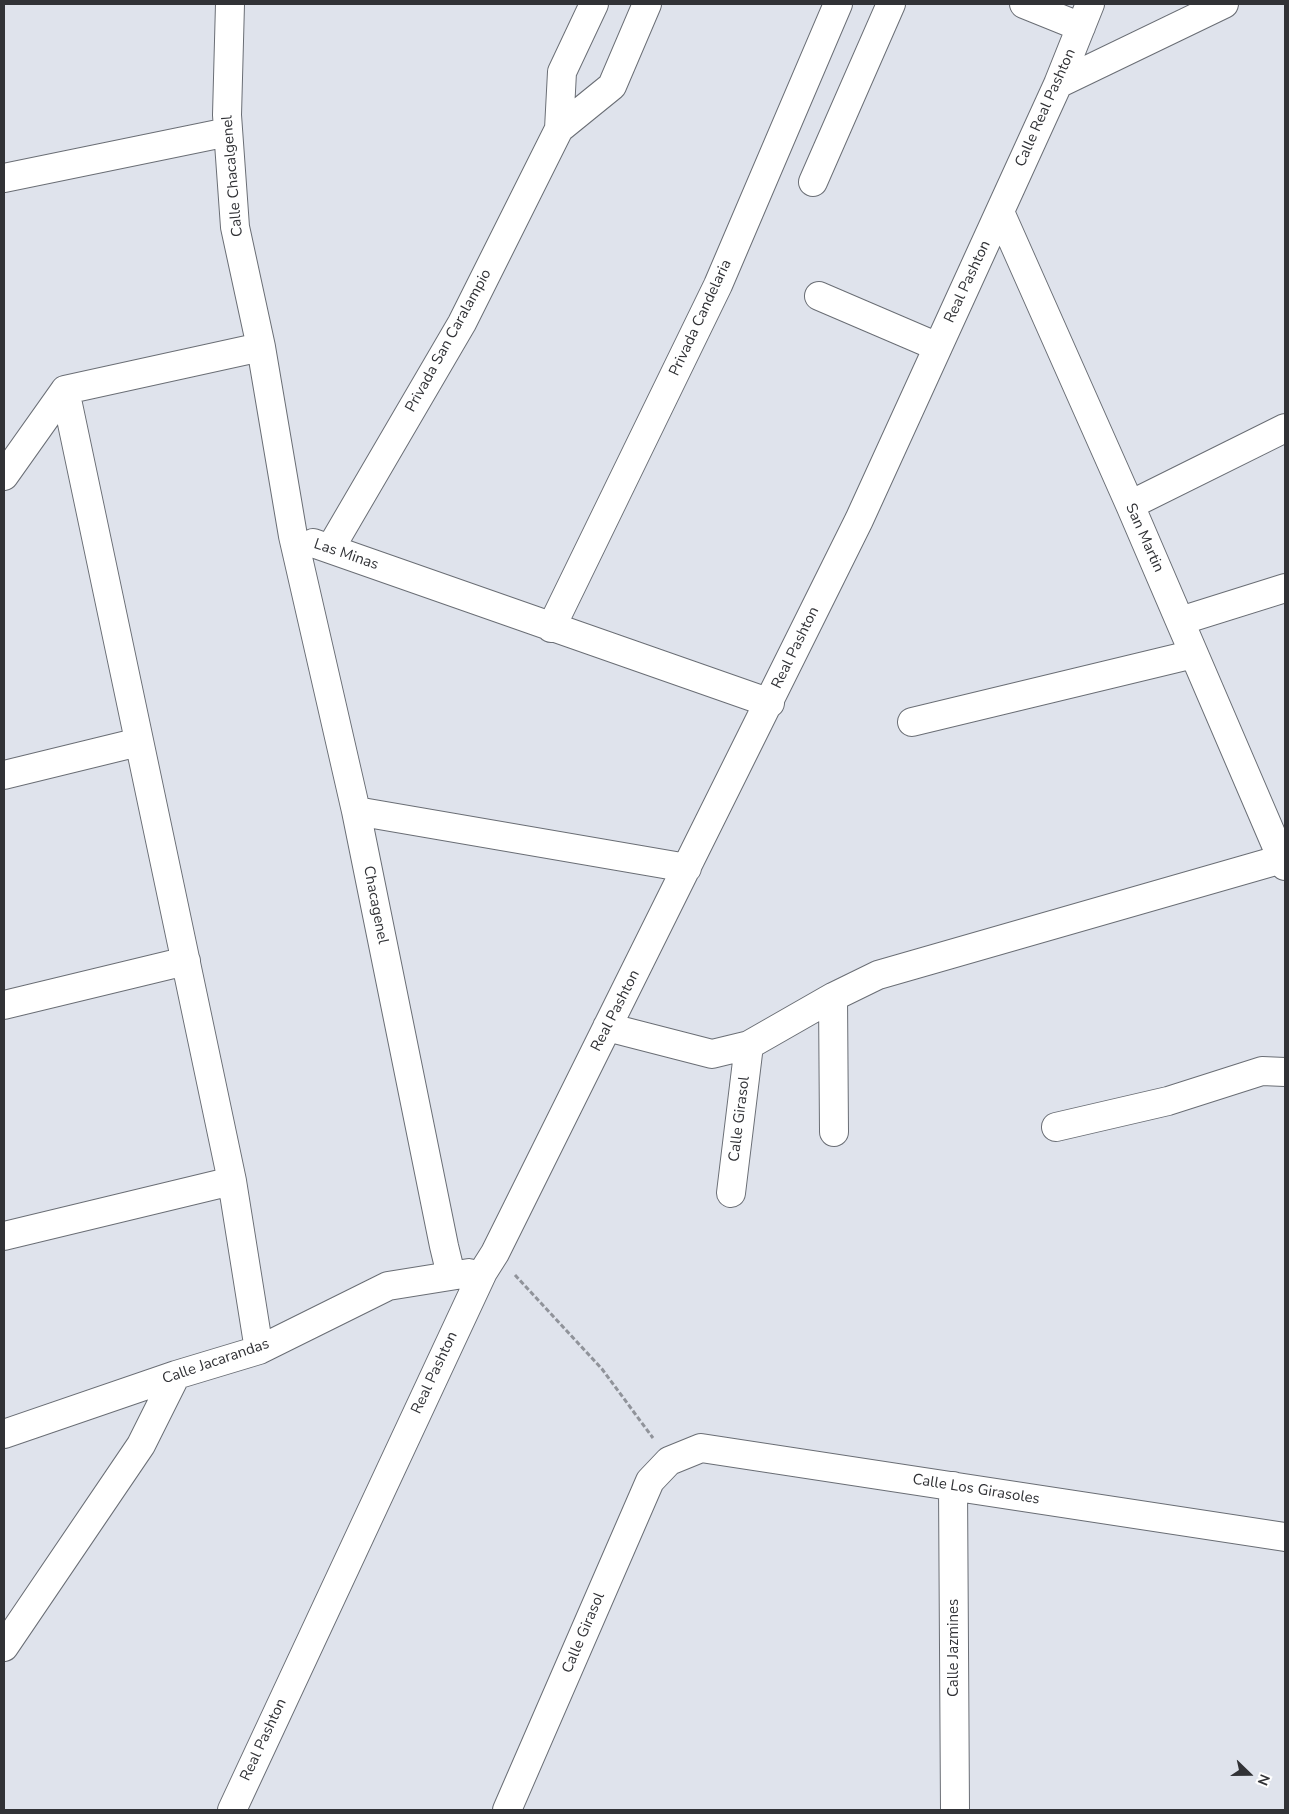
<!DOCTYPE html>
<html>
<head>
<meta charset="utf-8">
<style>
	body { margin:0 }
	#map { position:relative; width:1289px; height:1814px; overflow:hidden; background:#dfe3ec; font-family:"Nunito Sans",sans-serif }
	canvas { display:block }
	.frame { position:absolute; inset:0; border:5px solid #313236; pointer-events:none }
	.north { position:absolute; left:1224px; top:1749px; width:50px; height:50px; -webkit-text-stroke:4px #fff; paint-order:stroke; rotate:112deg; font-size:14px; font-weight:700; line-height:20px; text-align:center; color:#313236 }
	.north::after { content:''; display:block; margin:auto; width:18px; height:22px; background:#313236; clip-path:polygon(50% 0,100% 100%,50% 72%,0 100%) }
</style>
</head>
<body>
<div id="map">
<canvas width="1289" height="1814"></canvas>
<div class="frame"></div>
<div class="north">N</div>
</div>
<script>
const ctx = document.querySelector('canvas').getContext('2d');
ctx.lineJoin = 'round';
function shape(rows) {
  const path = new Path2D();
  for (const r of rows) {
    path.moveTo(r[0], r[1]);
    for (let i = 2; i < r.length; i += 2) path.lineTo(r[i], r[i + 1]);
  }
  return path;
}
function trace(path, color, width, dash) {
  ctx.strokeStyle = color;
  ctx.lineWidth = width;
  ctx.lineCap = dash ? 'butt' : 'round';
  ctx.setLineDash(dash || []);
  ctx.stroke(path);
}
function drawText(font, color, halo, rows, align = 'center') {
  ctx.font = font + ' "Nunito Sans",sans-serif';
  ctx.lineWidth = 4.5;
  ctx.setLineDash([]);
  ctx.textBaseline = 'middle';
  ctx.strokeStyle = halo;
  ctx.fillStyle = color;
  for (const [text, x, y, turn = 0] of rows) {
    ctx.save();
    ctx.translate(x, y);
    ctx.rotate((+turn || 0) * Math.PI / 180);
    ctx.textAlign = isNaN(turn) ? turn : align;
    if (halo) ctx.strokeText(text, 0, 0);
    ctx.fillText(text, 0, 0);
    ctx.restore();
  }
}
const minor = shape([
	[230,4,227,115,235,227,261,347,293,536,356,811,444,1246,451,1275],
	[1024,4,1081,27],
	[1058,84,1224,4],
	[559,129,612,86,647,4],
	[4,178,228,132],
	[813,182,891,4],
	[1000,212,1130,505,1285,866],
	[819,296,938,347],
	[65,390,232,1181,259,1350],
	[65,390,261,347],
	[4,476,65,390],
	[1130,505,1285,428],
	[313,543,770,703],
	[330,549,462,323,559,129,562,72,594,4],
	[1180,621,1285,588],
	[551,628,718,285,838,4],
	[912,722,1194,654],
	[4,775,139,742],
	[356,811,687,868],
	[833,997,834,1132],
	[4,1005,186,961],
	[607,1027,712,1054,749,1045,833,997,878,975,1282,859],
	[1056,1127,1168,1101,1262,1071,1285,1072],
	[731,1193,749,1045],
	[4,1236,232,1181],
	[4,1434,176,1375,259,1350,388,1286,469,1273],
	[953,1486,955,1810],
	[4,1647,141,1445,176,1375],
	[232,1810,483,1272,495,1253,859,520,1058,84,1090,4],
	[507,1810,650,1481,669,1461,701,1448,1285,1537]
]);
trace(minor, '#6a6e75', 30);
trace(shape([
	[515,1275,602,1369,653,1438]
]), '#90939a', 3, [5, 2.5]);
trace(minor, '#fff', 28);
drawText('15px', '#313236', '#fff', [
	["Calle Real Pashton",1046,108,-66],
	["Calle Chacalgenel",233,176,-95],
	["Real Pashton",968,282,-65],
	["Privada Candelaria",701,318,-65],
	["Privada San Caralampio",449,341,-61],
	["San Martin",1144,538,66],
	["Las Minas",346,555,19],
	["Real Pashton",796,648,-64],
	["Chacagenel",375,905,79],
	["Real Pashton",616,1011,-63],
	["Calle Girasol",740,1119,-83],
	["Calle Jacarandas",216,1362,-19],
	["Real Pashton",435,1373,-65],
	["Calle Los Girasoles",976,1490,9],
	["Calle Girasol",584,1633,-67],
	["Calle Jazmines",954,1648,-90],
	["Real Pashton",264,1740,-65]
]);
</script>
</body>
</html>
